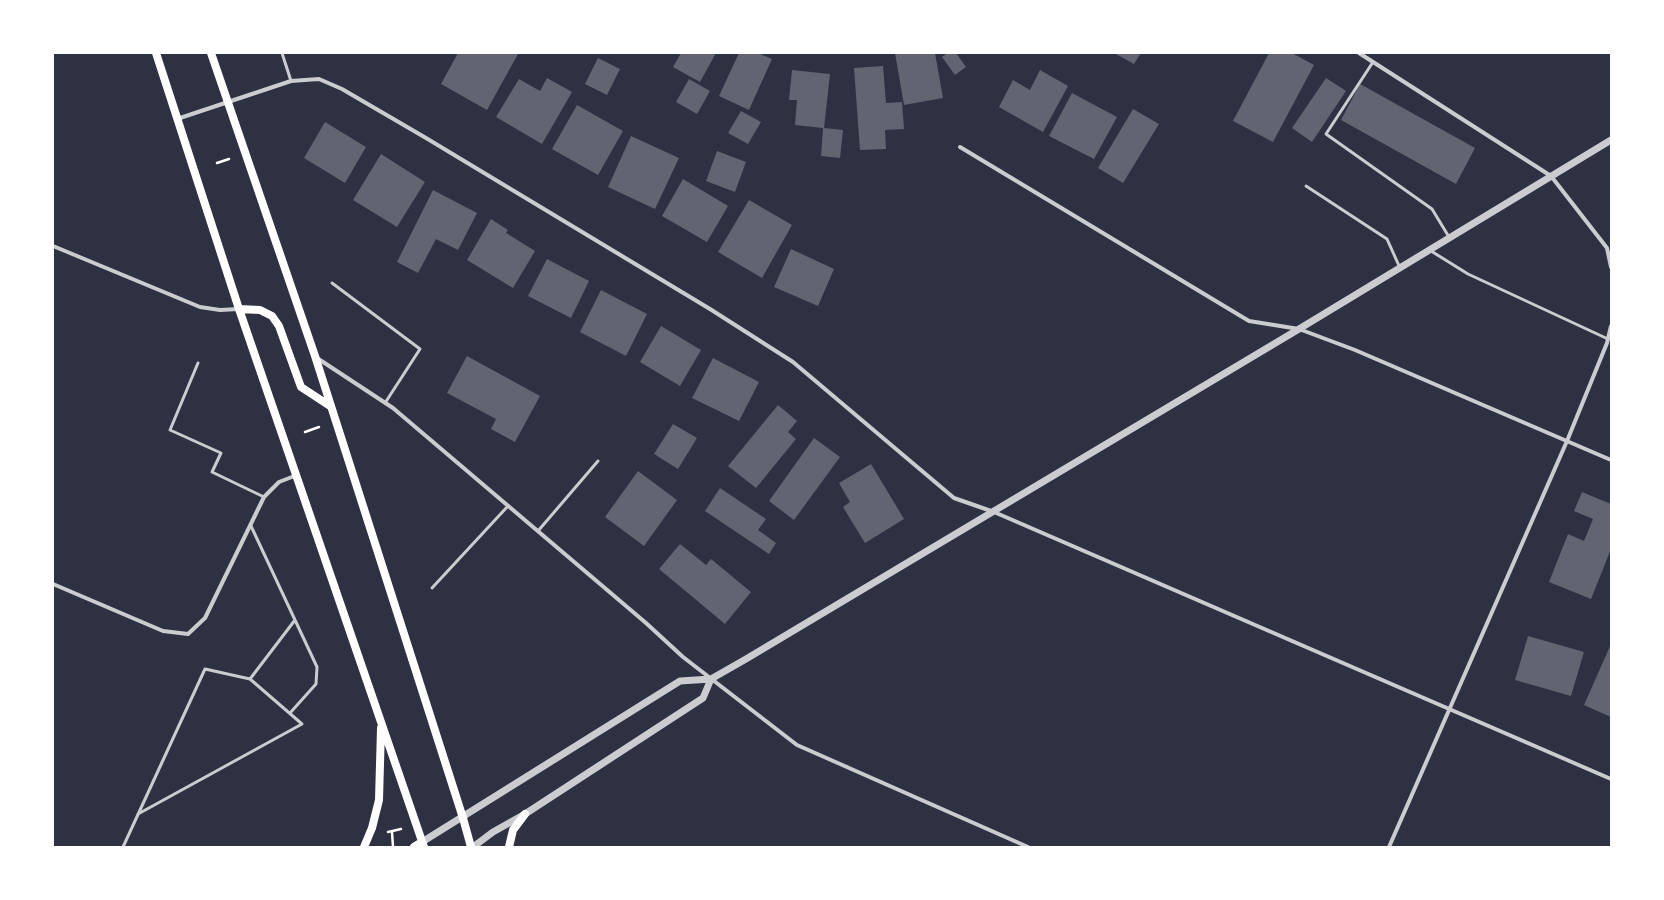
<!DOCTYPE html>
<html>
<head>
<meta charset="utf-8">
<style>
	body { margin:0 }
	#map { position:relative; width:1664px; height:900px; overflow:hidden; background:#2d3142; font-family:"Space Grotesk",sans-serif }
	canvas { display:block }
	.frame { position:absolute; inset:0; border:54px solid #fff; pointer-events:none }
</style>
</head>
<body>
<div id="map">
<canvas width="1664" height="900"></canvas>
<div class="frame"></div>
</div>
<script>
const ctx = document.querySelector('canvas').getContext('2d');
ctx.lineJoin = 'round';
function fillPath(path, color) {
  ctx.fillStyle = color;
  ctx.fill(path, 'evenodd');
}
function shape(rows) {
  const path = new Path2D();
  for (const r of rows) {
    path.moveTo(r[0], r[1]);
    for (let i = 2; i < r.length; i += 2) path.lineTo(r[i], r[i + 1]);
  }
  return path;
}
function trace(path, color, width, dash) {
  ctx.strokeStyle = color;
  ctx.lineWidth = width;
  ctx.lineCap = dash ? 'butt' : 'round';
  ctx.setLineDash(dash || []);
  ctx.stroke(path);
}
fillPath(shape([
	[458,53,518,54,487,110,441,84],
	[681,53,716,53,700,82,673,67],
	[739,53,758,53,772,59,749,110,719,96],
	[895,53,935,53,943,98,904,105],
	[947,53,956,53,966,67,955,75,942,57],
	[1114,53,1141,53,1134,64],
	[1269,53,1292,53,1314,65,1273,142,1233,121],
	[598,58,620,69,607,95,585,84],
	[883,66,886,103,902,102,904,129,885,130,886,149,860,150,854,68],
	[792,70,830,74,824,128,843,130,840,158,821,156,823,128,795,125,797,100,789,100],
	[1040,70,1068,86,1043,132,999,107,1013,80,1030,90],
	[547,78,572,92,542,144,496,117,519,79,540,91],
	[1326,78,1346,91,1312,142,1292,128],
	[689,79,710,91,697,114,676,102],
	[1360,84,1475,148,1456,184,1341,120],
	[1072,93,1117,117,1094,159,1049,136],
	[577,105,623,131,598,175,552,149],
	[1133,109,1159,124,1123,183,1098,168],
	[741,111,761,122,748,144,728,133],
	[325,122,366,147,345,183,304,158],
	[631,136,679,158,655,209,608,187],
	[717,151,746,162,735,192,706,181],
	[381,154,425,182,397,227,353,200],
	[683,179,728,206,707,242,662,216],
	[433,190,477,213,458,250,436,239,418,273,397,262],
	[749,200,792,225,762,278,718,252],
	[491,219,508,230,506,233,535,251,513,288,467,260],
	[791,249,834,269,818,306,774,287],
	[547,259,589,281,571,318,528,296],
	[601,290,647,314,626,356,580,332],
	[661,326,701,350,680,386,640,362],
	[467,356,540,396,515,442,491,429,496,419,447,393],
	[713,358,759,382,739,421,692,398],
	[778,405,797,421,788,432,796,439,756,488,728,466],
	[673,424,697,438,678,469,654,454],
	[814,438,840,457,794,520,769,501],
	[871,464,904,519,865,543,843,507,850,502,839,483],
	[638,471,677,500,644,546,605,517],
	[720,488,766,519,758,530,776,543,769,554,705,511],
	[1582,492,1611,504,1611,549,1591,599,1549,582,1568,534,1584,541,1593,519,1574,511],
	[680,544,706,565,711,559,751,592,725,624,659,569],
	[1528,636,1584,652,1571,696,1515,680],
	[1611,644,1611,717,1584,705]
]), '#626471');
trace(shape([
	[217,163,229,159],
	[305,432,319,427],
	[388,832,401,829],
	[392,832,393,847]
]), '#fff', 2.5);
trace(shape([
	[282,53,291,81],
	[1373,62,1326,134,1432,209,1449,237],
	[1306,186,1387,239,1400,268],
	[1431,251,1468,274,1608,339],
	[332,283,420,349,385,403],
	[198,363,170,430,221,453,212,472,264,497],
	[251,526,317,667,316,684,290,713],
	[538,531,598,461],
	[432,588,508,506],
	[250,679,295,620],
	[123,847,205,669,250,679,302,724,138,814]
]), '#caccd0', 3);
trace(shape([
	[1359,53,1551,176,1607,248,1611,267],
	[177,119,291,81,319,79,342,89,426,138,710,309,793,362,954,498,994,512,1611,779],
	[960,147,1249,321,1299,329,1355,350,1611,460],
	[53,246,200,307,220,310,239,309],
	[317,358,393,408,646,623,683,657,797,745,1028,847],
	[53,584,163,631,188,634,205,618,264,497,279,482,297,475],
	[1389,847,1567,441,1607,343,1611,326]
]), '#caccd0', 4);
trace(shape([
	[422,842,680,681,711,679,746,659,1299,329,1611,140],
	[473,847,493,832,525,814,703,698,711,679]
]), '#caccd0', 7);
trace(shape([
	[156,53,239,309,424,847],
	[211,53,315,356,463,818,471,847],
	[239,309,260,310,272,316,279,326,301,387,330,406],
	[364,847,372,828,379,800,381,728],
	[414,847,422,842],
	[509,847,513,830,525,814]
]), '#fff', 8);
</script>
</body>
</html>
